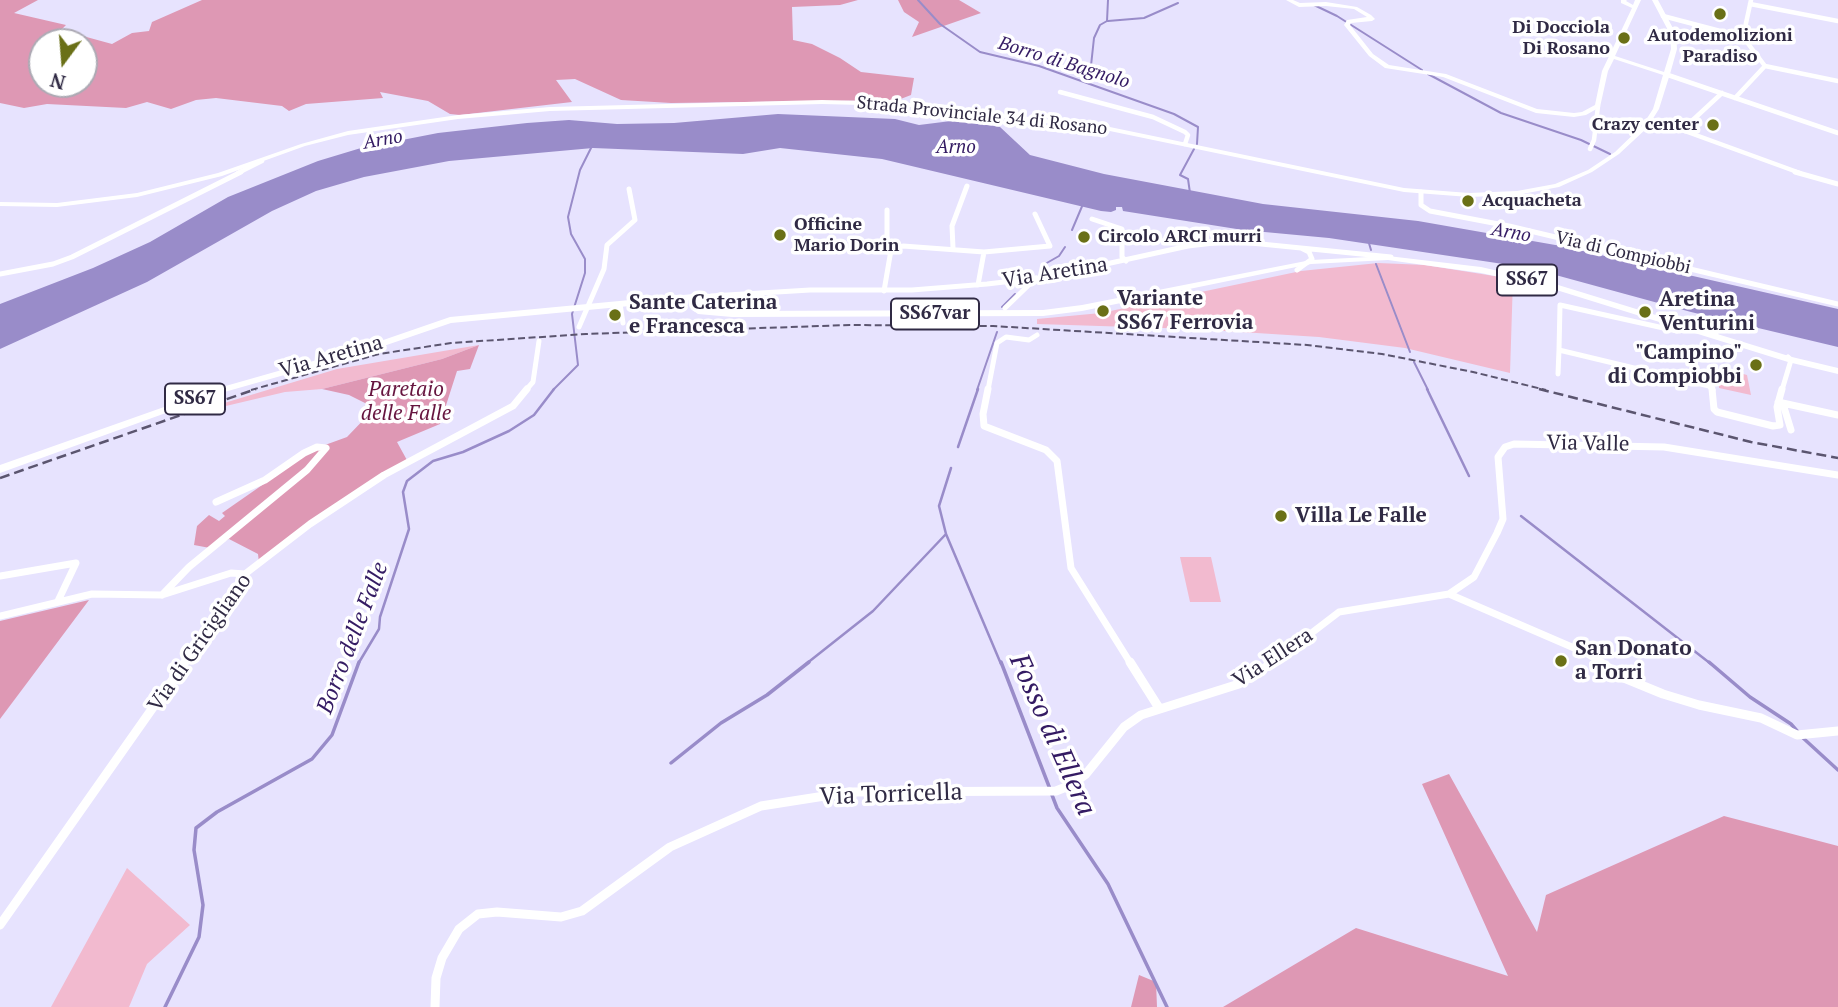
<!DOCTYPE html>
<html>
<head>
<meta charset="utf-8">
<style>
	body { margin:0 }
	#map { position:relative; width:1838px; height:1007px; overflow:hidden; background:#e7e3fe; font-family:"PT Serif",serif }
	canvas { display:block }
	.north { position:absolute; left:28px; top:28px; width:70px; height:70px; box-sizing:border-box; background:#fff; border:2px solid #acaab4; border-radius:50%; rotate:196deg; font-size:19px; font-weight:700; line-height:28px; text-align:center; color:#302a44 }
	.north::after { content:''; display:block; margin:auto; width:24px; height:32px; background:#6a7017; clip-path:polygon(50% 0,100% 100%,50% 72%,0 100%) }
</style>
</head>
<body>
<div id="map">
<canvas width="1838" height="1007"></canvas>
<div class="north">N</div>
</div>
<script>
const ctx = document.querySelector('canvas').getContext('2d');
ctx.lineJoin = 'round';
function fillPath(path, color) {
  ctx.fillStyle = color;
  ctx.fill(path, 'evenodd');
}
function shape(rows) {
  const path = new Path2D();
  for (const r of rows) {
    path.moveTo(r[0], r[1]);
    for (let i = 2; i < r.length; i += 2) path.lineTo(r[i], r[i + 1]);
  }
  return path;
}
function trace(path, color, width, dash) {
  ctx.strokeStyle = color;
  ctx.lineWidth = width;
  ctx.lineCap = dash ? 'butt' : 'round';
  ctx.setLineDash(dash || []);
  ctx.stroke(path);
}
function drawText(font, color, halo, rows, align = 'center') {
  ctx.font = font + ' "PT Serif",serif';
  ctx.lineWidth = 7;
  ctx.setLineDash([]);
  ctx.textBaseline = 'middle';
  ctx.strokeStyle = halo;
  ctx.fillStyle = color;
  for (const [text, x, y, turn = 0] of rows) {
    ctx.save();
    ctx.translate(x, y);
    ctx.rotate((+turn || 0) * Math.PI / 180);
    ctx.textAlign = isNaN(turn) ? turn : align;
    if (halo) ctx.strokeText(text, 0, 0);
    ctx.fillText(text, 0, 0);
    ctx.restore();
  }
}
fillPath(shape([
	[1378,263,1425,265,1513,279,1510,373,1405,348,1319,337,1194,329,1037,324,1037,319,1101,313,1301,271],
	[479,345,442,359,322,389,285,392,209,410,211,407,337,369],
	[1729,370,1747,375,1751,395,1719,388,1719,385,1708,382,1707,377,1714,378,1713,372,1729,375],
	[1180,557,1211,557,1221,602,1190,602],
	[127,868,190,925,147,964,129,1007,51,1007]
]), '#f2bacf');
fillPath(shape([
	[0,0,38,0,14,13,66,25,61,30,112,44,132,33,149,31,152,22,202,0,858,0,840,5,792,7,793,40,812,44,840,58,861,72,914,78,911,95,898,100,671,103,621,100,575,79,556,80,572,102,460,115,450,114,428,101,380,92,383,98,306,104,289,111,282,106,216,98,196,100,171,109,147,102,126,108,47,104,24,108,0,103],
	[42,42,84,42,84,84,42,84],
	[898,0,959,0,981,13,912,37,919,22,904,12],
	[479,345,470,369,457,371,440,424,397,442,408,462,384,475,259,563,258,554,229,539,210,548,194,545,197,526,209,515,219,521,225,516,222,513,314,449,347,437,371,412,369,405,349,395,322,389,442,359],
	[89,600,30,679,0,719,0,621],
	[1449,774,1537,932,1546,895,1724,816,1838,846,1838,1007,1223,1007,1356,928,1508,976,1422,784],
	[1139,975,1156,982,1157,1007,1131,1007]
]), '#de98b4');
fillPath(shape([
	[778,114,895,119,919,125,959,120,1000,127,1030,155,1104,174,1263,204,1418,221,1561,246,1838,309,1838,347,1691,312,1530,268,1329,238,1243,230,1123,211,1122,207,1116,207,1116,210,1111,212,1101,211,882,159,780,148,743,154,593,148,449,161,364,177,316,191,272,211,147,282,0,349,0,304,93,268,150,242,228,197,318,161,361,148,438,133,527,123,569,120,617,124,674,123]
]), '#998cc9');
trace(shape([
	[918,0,940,24,980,52,1039,66,1174,114,1198,127,1197,144],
	[1314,5,1337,16,1422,70],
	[1108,21,1144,18,1178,3],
	[1428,74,1501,113,1581,140,1610,154],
	[1089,84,1094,38,1100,25,1107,21,1108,0],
	[1190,193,1188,179,1180,175,1194,149],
	[1072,230,1083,204],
	[1368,240,1371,250],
	[1045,264,1059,256,1065,247],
	[1376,264,1410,352],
	[1002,307,1015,294],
	[1414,362,1428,390],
	[553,390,578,365,572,314,585,273,585,259,571,234,568,217,580,170,592,146],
	[977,390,997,332]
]), '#998cc9', 2);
trace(shape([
	[1427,389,1469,476],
	[958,447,978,389],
	[951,468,939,506,946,534,1001,664],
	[1521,516,1711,664],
	[358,664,379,629,380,617,409,529,403,492,407,481,433,461,463,452,509,431,534,415,554,389],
	[806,664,873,611,946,534]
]), '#998cc9', 2.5);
trace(shape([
	[1001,662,1050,789],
	[1709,662,1750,697,1791,724,1798,732],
	[1802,737,1838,770],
	[671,763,721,723,767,695,809,662],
	[1052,795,1057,808,1108,884,1167,1007],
	[165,1007,199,937,203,905,194,850,196,828,217,812,312,759,332,735,359,662]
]), '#998cc9', 3.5);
trace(shape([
	[1750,4,1838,21],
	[1663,16,1743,37],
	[1743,37,1751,0],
	[1765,66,1838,81],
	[1668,75,1838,133],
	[1060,92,1153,117,1185,132,1188,135,1185,144],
	[1722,93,1682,130,1800,173],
	[1735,98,1765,66,1743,37],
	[1590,149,1594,140,1598,106],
	[238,173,262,161]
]), '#fff', 4.5);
trace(shape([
	[1795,172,1838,184],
	[1421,192,1421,205,1430,211,1509,226,1838,304],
	[1092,219,1122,229,1122,257,1126,261],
	[953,248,952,226,967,186],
	[891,250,903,246,984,252,1050,246,1035,214],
	[1297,270,1312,259,1309,252,1301,248],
	[0,274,53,264,72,257,241,172],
	[978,285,984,252],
	[884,291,891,250,887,246,887,210],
	[711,296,810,290,912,290,987,284,1047,277,1188,246,1231,241,1391,257],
	[620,304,623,323],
	[1005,308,1036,278],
	[1677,321,1716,334],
	[579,327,604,269,607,245,635,220,629,189],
	[1677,331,1560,305,1559,350,1709,386,1713,390],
	[1558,374,1559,350],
	[526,390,533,382,539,341],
	[988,390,997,343,1006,337,1029,340,1037,335],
	[1782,390,1791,360,1788,357]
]), '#fff', 5);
trace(shape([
	[988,389,983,414,984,426,1046,450,1057,461,1071,568,1131,664],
	[1712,389,1714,409,1717,412,1773,426,1780,425,1777,407,1782,389],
	[1778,402,1838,415],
	[1783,404,1791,430],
	[0,576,76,563,58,601],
	[1449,594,1474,577,1497,533,1503,519,1498,457,1505,447,1514,444,1664,447,1838,475],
	[162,595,189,567,307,470,326,448,317,447,304,453,265,480,216,502],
	[0,616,92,594,162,595,231,573,245,574],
	[184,664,245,574,310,524,384,475,513,406,527,389],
	[1271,664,1339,612,1449,594,1588,654,1603,664]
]), '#fff', 7);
trace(shape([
	[1130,662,1159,708],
	[1600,662,1624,678,1663,694,1699,705,1761,718,1797,735,1838,731],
	[0,925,185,662],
	[435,1007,436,978,442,958,459,929,478,914,497,912,561,917,582,911,670,847,761,806,850,792,1056,791,1071,785,1086,774,1124,727,1141,715,1239,684,1274,662]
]), '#fff', 9);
fillPath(shape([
	[1286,0,1293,0,1300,3,1326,2,1357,7,1371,15,1375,19,1372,21,1351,23,1350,25,1373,54,1389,65,1446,74,1537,109,1574,113,1582,112,1595,105,1602,71,1632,8,1621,3,1621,0,1627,0,1626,1,1633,5,1635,0,1641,0,1615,56,1664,72,1671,49,1670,34,1652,0,1658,0,1676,34,1677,49,1670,74,1671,75,1669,77,1659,109,1647,128,1619,154,1592,172,1559,187,1517,195,1469,197,1404,192,1105,130,901,106,822,104,550,111,458,119,348,135,305,146,222,176,137,197,57,207,0,206,0,202,57,203,137,193,218,173,301,144,348,131,458,115,550,107,822,100,901,102,1105,126,1404,188,1469,193,1517,191,1555,184,1588,170,1615,152,1642,126,1653,109,1663,75,1614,59,1608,71,1600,107,1586,115,1574,117,1536,113,1443,77,1385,68,1369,56,1344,25,1347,20,1367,17,1354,9,1326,6,1299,7,1286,0]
]), '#fff');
fillPath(shape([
	[1388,256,1481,267,1555,284,1792,357,1838,368,1838,374,1788,362,1550,288,1481,273,1388,260,1311,264,1082,311,1043,316,732,317,698,314,691,309,691,303,693,300,451,323,372,350,221,393,0,473,0,465,215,389,366,346,450,317,704,293,721,296,725,306,720,310,732,311,1043,310,1082,305,1311,260,1388,256],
	[706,299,714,300,716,305,708,310,699,308,699,304,706,299]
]), '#fff');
trace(shape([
	[251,390,379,354,451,343,586,334,850,325,993,326,1307,345,1382,354,1473,372,1546,390]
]), '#5b556f', 2, [7, 3.5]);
trace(shape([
	[1539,389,1751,442,1838,458],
	[0,478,256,389]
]), '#5b556f', 2.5, [10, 5]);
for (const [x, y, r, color] of [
	[1720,14,7,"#6a7017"],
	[1624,38,7,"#6a7017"],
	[1713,125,7,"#6a7017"],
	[1468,201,7,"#6a7017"],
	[780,235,7,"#6a7017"],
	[1084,237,7,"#6a7017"],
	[1103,311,7,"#6a7017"],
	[1645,312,7,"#6a7017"],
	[615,315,7,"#6a7017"],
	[1756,365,7,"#6a7017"],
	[1281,516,7,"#6a7017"],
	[1561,661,7,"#6a7017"]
]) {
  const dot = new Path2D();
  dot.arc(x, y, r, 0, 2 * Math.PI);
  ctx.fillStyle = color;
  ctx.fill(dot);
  trace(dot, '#fff', 2.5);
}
drawText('bold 18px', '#302a44', '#fff', [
	["Di Docciola",1610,28,"right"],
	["Di Rosano",1610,49,"right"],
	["Autodemolizioni",1720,36,"center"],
	["Paradiso",1720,57,"center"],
	["Crazy center",1699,125,"right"],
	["Acquacheta",1482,201],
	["Officine",794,225],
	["Mario Dorin",794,246],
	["Circolo ARCI murri",1098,237]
], 'left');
drawText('18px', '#302a44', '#fff', [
	["Strada Provinciale 34 di Rosano",982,116,6],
	["Via di Compiobbi",1623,253,13]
]);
drawText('italic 19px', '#341b63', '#fff', [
	["Borro di Bagnolo",1064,63,17],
	["Arno",383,140,-10],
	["Arno",956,148],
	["Arno",1511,233,10]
]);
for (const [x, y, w] of [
	[1527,280,60],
	[935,314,88],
	[195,399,60]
]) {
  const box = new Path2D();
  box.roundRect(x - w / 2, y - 15.5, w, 31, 5);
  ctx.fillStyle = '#fff';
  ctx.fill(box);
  trace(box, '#302a44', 2);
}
drawText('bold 19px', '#302a44', null, [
	["SS67",1527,280],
	["SS67var",935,314],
	["SS67",195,399]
]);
drawText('21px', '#302a44', '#fff', [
	["Via Aretina",1055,273,-9],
	["Via Aretina",331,357,-16],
	["Via Valle",1588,444,1],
	["Via di Gricigliano",200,643,-55],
	["Via Ellera",1273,658,-33]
]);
drawText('bold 21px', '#302a44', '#fff', [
	["Variante",1117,299],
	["SS67 Ferrovia",1117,323],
	["Aretina",1659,300],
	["Venturini",1659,324],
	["Sante Caterina",629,303],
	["e Francesca",629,327],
	["\"Campino\"",1742,353,"right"],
	["di Compiobbi",1742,377,"right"],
	["Villa Le Falle",1295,516],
	["San Donato",1575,649],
	["a Torri",1575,673]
], 'left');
drawText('italic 21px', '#66153f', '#fff', [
	["Paretaio",406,390],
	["delle Falle",406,414]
]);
drawText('italic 23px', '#341b63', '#fff', [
	["Borro delle Falle",353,638,-69]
]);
drawText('24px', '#302a44', '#fff', [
	["Via Torricella",891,795,-2]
]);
drawText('italic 28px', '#341b63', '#fff', [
	["Fosso di Ellera",1052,735,66]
]);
</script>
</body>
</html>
